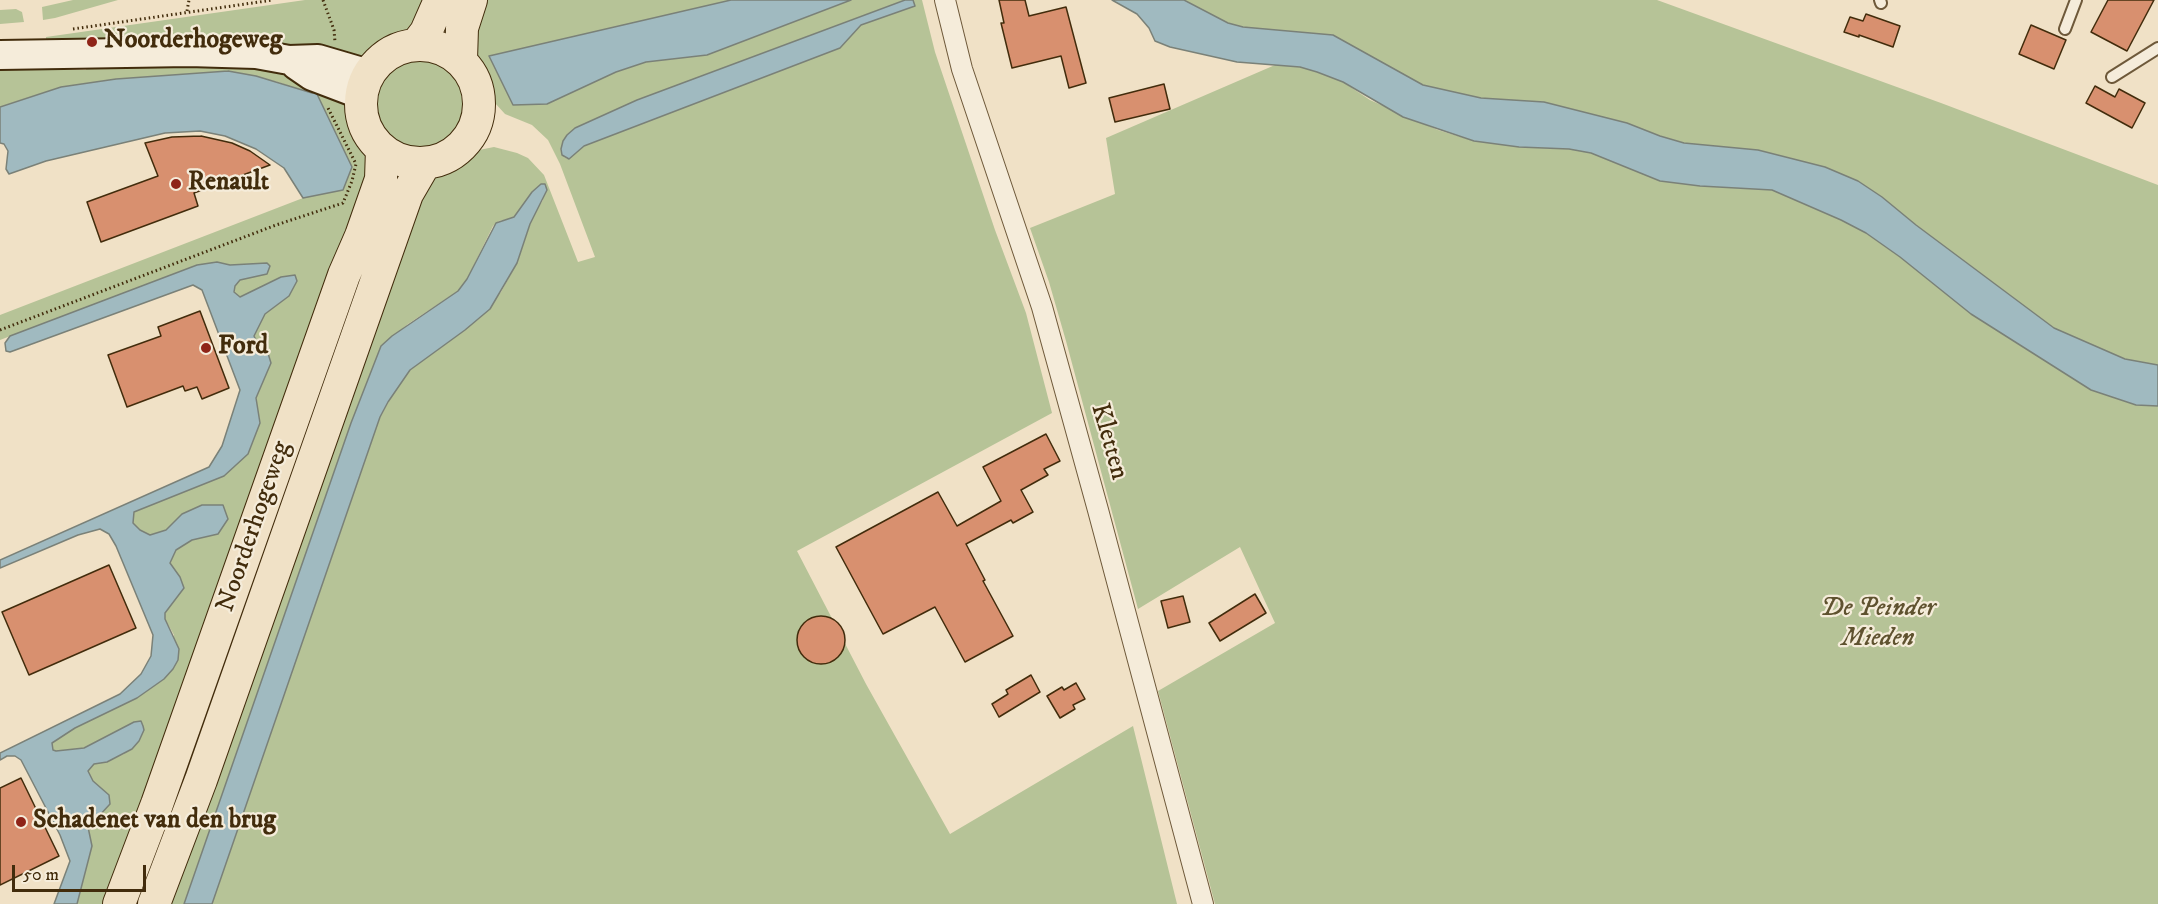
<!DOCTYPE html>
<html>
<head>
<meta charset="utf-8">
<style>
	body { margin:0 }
	#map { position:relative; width:2158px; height:904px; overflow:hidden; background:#f0e1c6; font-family:"IM FELL DW Pica",serif }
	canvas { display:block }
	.scale { position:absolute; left:12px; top:865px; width:134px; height:27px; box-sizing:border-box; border:3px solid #422c0c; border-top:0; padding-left:8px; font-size:18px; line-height:21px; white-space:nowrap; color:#422c0c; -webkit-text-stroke:4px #f5ecda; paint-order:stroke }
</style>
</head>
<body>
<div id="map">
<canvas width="2158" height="904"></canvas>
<div class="scale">50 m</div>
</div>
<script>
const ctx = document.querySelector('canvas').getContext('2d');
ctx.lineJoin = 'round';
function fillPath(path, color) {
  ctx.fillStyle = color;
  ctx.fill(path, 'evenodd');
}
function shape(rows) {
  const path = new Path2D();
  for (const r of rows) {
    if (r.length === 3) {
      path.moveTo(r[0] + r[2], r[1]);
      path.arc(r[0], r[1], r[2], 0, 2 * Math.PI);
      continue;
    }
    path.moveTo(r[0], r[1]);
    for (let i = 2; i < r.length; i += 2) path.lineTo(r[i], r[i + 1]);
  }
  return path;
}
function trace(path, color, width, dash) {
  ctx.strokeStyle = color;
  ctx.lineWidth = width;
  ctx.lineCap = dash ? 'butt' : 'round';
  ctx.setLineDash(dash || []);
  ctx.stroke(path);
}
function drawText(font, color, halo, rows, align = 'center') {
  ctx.font = font + ' "IM FELL DW Pica",serif';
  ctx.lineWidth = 4.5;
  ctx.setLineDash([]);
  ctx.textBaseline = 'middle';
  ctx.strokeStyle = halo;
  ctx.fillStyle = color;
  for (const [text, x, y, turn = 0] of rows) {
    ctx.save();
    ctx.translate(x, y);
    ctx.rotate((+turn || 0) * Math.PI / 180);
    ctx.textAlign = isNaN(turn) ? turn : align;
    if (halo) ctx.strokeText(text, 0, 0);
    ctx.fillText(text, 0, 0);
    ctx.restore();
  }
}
fillPath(shape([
	[73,0,118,0,55,18,43,20,42,7],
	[305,0,430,0,408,32,389,38,358,58,46,43,46,37],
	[478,0,731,0,490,56,513,105,547,104,616,72,646,62,707,55,851,0,905,0,637,100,576,128,567,135,564,157,568,159,584,146,840,48,861,25,914,6,913,0,922,0,935,52,995,230,1026,313,1052,413,797,551,866,684,950,834,1133,726,1177,904,212,904,380,417,399,384,410,370,480,318,501,292,517,263,533,216,543,200,542,184,532,192,514,218,499,221,493,226,467,279,458,291,408,324,382,346,351,423,184,904,165,904,418,190,434,175,456,168,479,150,494,147,517,153,528,158,544,175,578,262,595,257,560,164,548,140,532,125,505,114,495,103,486,75,475,57],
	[1184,0,1657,0,1941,103,2158,185,2158,365,2125,359,2054,328,1916,225,1882,197,1825,167,1758,150,1684,143,1660,136,1627,123,1544,102,1481,98,1423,85,1333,35,1243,27,1228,23],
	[16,9,22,12,24,22,0,24,0,10],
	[420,104,44],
	[87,63,213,63,285,72,342,98,354,136,367,155,371,164,109,904,77,904,92,846,88,827,92,820,99,816,109,795,93,781,88,771,94,764,107,762,124,754,134,722,84,748,56,751,53,750,51,745,52,742,75,728,137,698,164,679,174,635,165,619,165,613,171,604,180,577,170,564,176,550,192,540,218,534,182,514,166,530,150,535,140,530,133,523,134,511,224,476,260,423,256,398,267,350,257,342,254,336,256,329,265,314,289,296,270,282,246,295,240,297,236,296,234,292,235,286,240,280,267,274,251,264,230,265,217,262,197,265,0,340,0,315,303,198,343,190,316,92,312,93,303,91,278,82,228,71,116,79,61,87,0,107,0,69,86,70],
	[1275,65,1301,67,1317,72,1343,82,1370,100,1438,130,1474,141,1519,147,1569,149,1591,153,1660,181,1700,186,1772,190,1841,220,1866,233,2091,390,2136,405,2158,406,2158,904,1215,904,1158,691,1275,623,1240,547,1138,609,1066,341,1049,282,1030,228,1115,194,1106,138]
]), '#b6c397');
const water = shape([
	[731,0,851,0,707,55,646,62,616,72,547,104,513,105,489,56,731,0],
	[905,0,913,0,915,6,861,25,840,48,584,146,569,159,562,155,561,149,563,141,567,135,575,128,637,100,905,0],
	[1112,0,1184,0,1228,23,1243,27,1333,35,1423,85,1481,98,1544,102,1627,123,1660,136,1684,143,1758,150,1825,167,1858,181,1882,197,1916,225,2054,328,2125,359,2158,365,2158,406,2136,405,2091,390,1971,314,1900,257,1866,233,1841,220,1772,190,1700,186,1660,181,1591,153,1569,149,1519,147,1474,141,1403,117,1343,82,1317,72,1300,67,1237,62,1170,47,1155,41,1149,28,1137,14,1112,0],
	[228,71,256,76,312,93,316,92,352,167,343,190,303,198,284,168,256,149,225,136,200,131,165,133,46,161,9,174,6,169,8,151,4,144,0,143,0,107,61,87,116,79,228,71],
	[541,184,545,184,547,190,530,224,517,263,490,309,465,330,410,370,388,402,380,417,212,904,184,904,351,423,381,346,392,336,458,291,467,279,496,223,514,217,532,192,541,184],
	[217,262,230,265,267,263,270,266,267,274,240,280,235,286,234,292,240,297,281,277,295,275,297,281,289,296,265,314,254,336,257,342,267,350,271,363,256,398,260,423,248,454,224,476,134,512,133,523,140,530,150,535,166,530,182,514,202,505,223,505,228,519,218,534,192,540,176,550,170,563,180,577,184,588,165,613,165,619,179,649,178,660,173,669,164,679,137,698,75,728,52,743,53,750,56,751,84,748,134,722,141,721,143,726,144,730,139,741,132,749,107,762,94,764,88,771,93,781,109,795,110,804,99,816,92,820,88,827,92,846,77,904,54,904,70,861,60,835,21,760,15,756,7,756,0,760,0,753,120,694,141,674,151,656,153,635,116,546,109,534,100,529,78,535,0,568,0,560,209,467,222,446,240,390,202,290,193,285,10,352,6,351,5,343,10,336,197,265,217,262]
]);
fillPath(water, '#a0bac0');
trace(water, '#7a8178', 1.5);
const building = shape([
	[999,0,1025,0,1029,16,1066,7,1086,83,1069,88,1061,56,1012,68,1001,23,1004,23,999,0],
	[2108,0,2154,0,2127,51,2091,32,2108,0],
	[1866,14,1900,26,1893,47,1859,35,1859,37,1844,32,1850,17,1863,21,1866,14],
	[2031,25,2066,40,2054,69,2019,54,2031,25],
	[1164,84,1170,109,1115,122,1109,98,1164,84],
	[2095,86,2115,97,2119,89,2145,103,2132,128,2086,103,2095,86],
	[201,136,232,143,250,151,270,165,194,193,198,206,101,242,87,202,158,176,145,143,172,137,201,136],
	[200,311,229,388,202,399,197,387,185,391,183,386,127,407,108,355,161,336,158,327,200,311],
	[1046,434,1060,461,1044,469,1048,475,1021,490,1033,512,1013,523,1011,520,966,544,985,580,983,581,1013,636,965,662,935,607,883,634,836,547,938,492,957,526,1001,501,983,467,1046,434],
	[109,565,136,628,29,675,2,612,109,565],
	[1255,594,1266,613,1220,641,1209,623,1255,594],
	[1183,596,1190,622,1168,628,1161,601,1183,596],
	[821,640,24],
	[1031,675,1040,692,999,717,992,704,1008,694,1006,690,1031,675],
	[1076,683,1085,699,1073,705,1075,709,1060,718,1047,696,1062,687,1064,690,1076,683],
	[21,778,59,856,0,885,0,788,21,778]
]);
fillPath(building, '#d8906f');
trace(building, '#422c0c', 1.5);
const service = shape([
	[1880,0,1881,3],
	[2065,29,2076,0],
	[2112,77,2158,48]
]);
const minor = shape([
	[945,0,962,69,1042,307,1098,510,1203,904]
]);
const secondary = shape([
	[0,55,189,52,256,54,289,60,318,59,369,74],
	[296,65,312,76,362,95]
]);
const primary = shape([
	[420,104,59],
	[416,45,426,32,440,0],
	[461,60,462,28,471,0],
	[119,904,157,804,344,275,361,236,381,179,382,149],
	[154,904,201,780,407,194,425,163]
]);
trace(service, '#6e593a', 14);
trace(minor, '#6e593a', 22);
trace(secondary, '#422c0c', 32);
trace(primary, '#422c0c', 34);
trace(shape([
	[323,0,334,30,335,42],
	[187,11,189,0],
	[73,29,273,0],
	[0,330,276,225,343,203,352,181,356,164,328,108]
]), '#422c0c', 3, [1.5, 3]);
trace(service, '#f5ecda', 10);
trace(minor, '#f5ecda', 20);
trace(secondary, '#f5ecda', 28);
trace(primary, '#f0e1c6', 32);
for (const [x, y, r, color] of [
	[92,42,6,"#8f2418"],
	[176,184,6,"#8f2418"],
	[206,348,6,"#8f2418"],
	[21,822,6,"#8f2418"]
]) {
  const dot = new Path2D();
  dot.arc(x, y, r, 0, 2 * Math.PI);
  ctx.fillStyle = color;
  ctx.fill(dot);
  trace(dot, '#f5ecda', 2);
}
drawText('bold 26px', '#422c0c', '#f5ecda', [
	["Noorderhogeweg",104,42],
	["Renault",188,184],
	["Ford",218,348],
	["Schadenet van den brug",33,822]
], 'left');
drawText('26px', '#422c0c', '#f5ecda', [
	["Kletten",1108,442,74],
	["Noorderhogeweg",255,527,-71]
]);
drawText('italic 26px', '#5f522f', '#f5ecda', [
	["De Peinder",1878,610],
	["Mieden",1878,640]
]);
</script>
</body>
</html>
